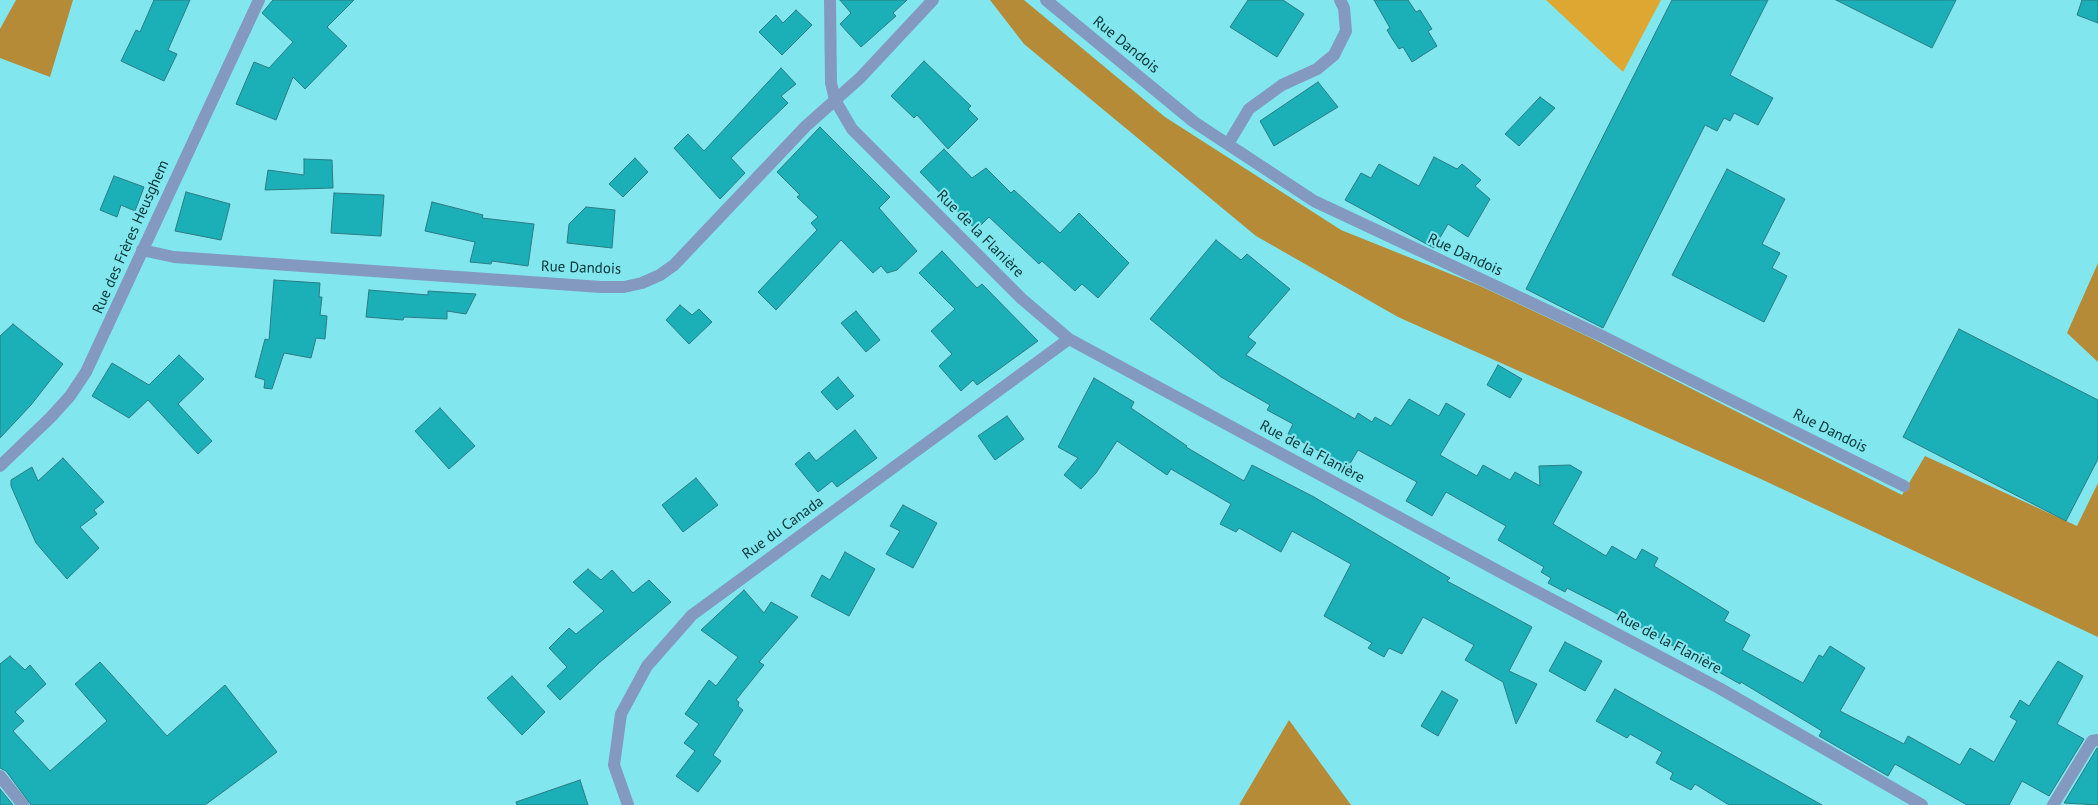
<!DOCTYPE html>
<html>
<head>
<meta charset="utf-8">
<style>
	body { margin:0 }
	canvas { display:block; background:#81e6ee }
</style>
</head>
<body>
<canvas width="2098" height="805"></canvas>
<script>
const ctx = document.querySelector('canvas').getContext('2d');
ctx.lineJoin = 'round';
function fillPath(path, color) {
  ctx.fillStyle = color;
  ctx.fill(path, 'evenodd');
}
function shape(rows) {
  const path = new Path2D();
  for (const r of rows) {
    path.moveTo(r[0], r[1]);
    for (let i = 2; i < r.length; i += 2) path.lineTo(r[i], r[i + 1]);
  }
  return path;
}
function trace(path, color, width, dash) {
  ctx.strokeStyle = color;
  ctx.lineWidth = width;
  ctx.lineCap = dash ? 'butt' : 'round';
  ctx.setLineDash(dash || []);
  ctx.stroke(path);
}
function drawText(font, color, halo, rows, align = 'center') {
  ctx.font = font + ' "PT Sans",sans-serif';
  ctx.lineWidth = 4;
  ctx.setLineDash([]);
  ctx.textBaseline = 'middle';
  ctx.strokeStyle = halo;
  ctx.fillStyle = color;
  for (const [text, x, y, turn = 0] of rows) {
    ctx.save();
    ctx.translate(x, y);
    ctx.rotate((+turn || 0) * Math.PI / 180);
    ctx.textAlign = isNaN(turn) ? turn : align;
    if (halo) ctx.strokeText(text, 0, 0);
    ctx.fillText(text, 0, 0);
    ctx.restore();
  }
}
fillPath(shape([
	[1546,0,1661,0,1623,72]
]), '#dda732');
fillPath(shape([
	[16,0,73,0,50,77,0,58,0,29],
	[990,0,1024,0,1165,117,1341,230,1478,285,1591,338,1902,495,1925,456,2077,526,2098,483,2098,637,1763,480,1398,317,1256,236,1024,44],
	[2098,263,2098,362,2067,333],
	[1289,720,1351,805,1239,805]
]), '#b58b37');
const building = shape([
	[154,0,190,0,168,50,177,54,164,81,121,61,136,30,140,32,154,0],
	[273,0,354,0,327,27,347,46,305,89,293,77,276,120,236,104,254,62,269,68,293,42,262,13,273,0],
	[840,0,907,0,893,13,896,16,861,47,840,24,851,13,840,0],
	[1248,0,1283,0,1304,14,1277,57,1230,27,1248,0],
	[1374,0,1408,0,1416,12,1420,10,1432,29,1428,31,1437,46,1412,62,1403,47,1399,49,1393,40,1387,30,1390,28,1374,0],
	[1672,0,1768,0,1730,75,1773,98,1758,125,1734,113,1730,121,1724,118,1717,131,1705,125,1603,328,1526,289,1672,0],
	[1836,0,1956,0,1932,48,1836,0],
	[2082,0,2098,0,2098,23,2077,15,2082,0],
	[796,10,812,25,782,55,759,32,776,15,783,23,796,10],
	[924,61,971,106,968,109,978,119,948,149,917,115,914,118,891,96,924,61],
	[781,68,796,84,781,96,788,103,731,158,745,173,720,199,674,148,688,134,704,151,781,68],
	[1318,82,1338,107,1274,146,1260,121,1318,82],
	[1540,97,1555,108,1519,146,1505,134,1540,97],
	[820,127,890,197,879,208,917,251,897,270,887,273,881,266,873,273,841,240,776,310,758,292,817,230,811,223,818,217,797,197,800,195,777,172,820,127],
	[944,149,972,178,986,168,1011,193,1014,190,1060,233,1079,213,1129,263,1098,298,1082,284,1075,291,1042,261,1039,264,989,217,976,230,920,172,944,149],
	[1434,157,1457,169,1462,164,1481,180,1475,186,1490,199,1468,237,1448,224,1434,248,1345,200,1361,173,1371,178,1379,164,1419,186,1434,157],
	[635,158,648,172,623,197,609,184,635,158],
	[304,159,332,160,333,188,265,190,268,170,304,175,304,159],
	[1727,169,1785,199,1762,244,1780,253,1772,268,1787,276,1764,322,1672,275,1727,169],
	[114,176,144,187,135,211,121,205,117,217,100,210,114,176],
	[186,192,230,204,221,240,175,231,186,192],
	[334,193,384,195,381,236,331,233,334,193],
	[432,202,483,215,482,218,534,224,528,266,492,261,491,264,470,262,475,242,425,231,432,202],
	[586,207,615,210,612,248,567,243,569,224,586,207],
	[1216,240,1241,260,1247,254,1290,289,1248,337,1256,343,1246,355,1355,419,1358,413,1372,422,1375,417,1391,426,1409,399,1439,416,1446,403,1465,414,1440,455,1477,476,1483,465,1510,480,1515,472,1540,486,1539,466,1570,465,1582,472,1553,524,1606,556,1612,546,1636,560,1642,549,1658,558,1654,566,1729,612,1724,621,1750,635,1742,650,1803,683,1819,655,1823,657,1830,646,1865,668,1840,711,1904,744,1908,736,1960,765,1970,748,1994,762,2017,721,2010,717,2020,700,2029,706,2058,661,2083,676,2057,724,2084,739,2049,796,2022,781,2009,805,1967,805,1895,764,1888,776,1819,736,1822,731,1741,682,1740,684,1610,610,1567,588,1565,592,1548,583,1551,578,1541,572,1544,567,1498,540,1506,526,1446,492,1432,516,1406,501,1417,482,1358,450,1348,467,1288,434,1293,424,1267,410,1270,405,1221,377,1150,319,1216,240],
	[942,251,977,288,982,284,1038,341,977,385,973,380,961,391,939,366,952,354,931,331,955,309,919,273,942,251],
	[274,280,320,283,319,297,322,297,320,315,327,316,325,339,316,338,311,358,284,353,272,389,264,388,265,380,255,377,265,339,269,340,274,280],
	[369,290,428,295,428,291,476,294,466,314,447,311,447,319,404,317,403,320,366,317,369,290],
	[680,305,692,315,699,309,712,322,689,344,666,320,680,305],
	[856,311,880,340,866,352,841,323,856,311],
	[13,324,63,364,31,405,0,438,0,336,13,324],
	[1959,329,2098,400,2098,459,2066,521,1903,437,1959,329],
	[179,355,204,379,178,404,212,441,198,454,148,400,129,418,92,396,112,363,149,385,179,355],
	[1498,365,1522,379,1510,398,1487,385,1498,365],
	[838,377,854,396,837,410,821,392,838,377],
	[1094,378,1134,402,1131,408,1187,446,1186,447,1244,481,1252,465,1314,497,1450,578,1447,581,1532,627,1509,671,1537,684,1516,724,1503,682,1465,660,1474,645,1423,617,1402,654,1389,648,1384,657,1368,648,1372,643,1324,616,1351,564,1292,531,1281,552,1239,528,1236,532,1220,524,1231,504,1171,469,1167,475,1117,441,1096,473,1081,489,1064,475,1078,458,1058,447,1094,378],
	[440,408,475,446,449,469,415,431,440,408],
	[1007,416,1024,439,995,460,978,436,1007,416],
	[855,430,877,458,837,487,832,481,818,492,795,464,809,452,816,461,855,430],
	[63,458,104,502,94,510,97,514,80,527,99,548,67,579,36,543,11,486,11,480,32,467,38,481,63,458],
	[696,478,718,505,683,532,662,505,696,478],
	[903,505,937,523,913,568,886,554,900,531,890,526,903,505],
	[845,552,875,569,849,616,811,596,822,575,830,580,845,552],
	[588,569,601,580,612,570,633,593,649,580,671,602,599,663,560,700,547,686,567,667,549,648,569,628,576,634,604,611,573,582,588,569],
	[744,590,764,613,771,602,798,617,759,662,764,665,736,700,739,702,738,706,743,710,713,755,721,761,698,792,676,776,695,751,684,743,699,724,685,714,709,680,716,686,738,657,701,630,744,590],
	[1565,642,1602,661,1585,691,1549,671,1565,642],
	[10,656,25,670,30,665,46,684,15,712,24,721,13,731,50,771,107,721,75,684,100,662,167,736,225,685,277,752,205,805,31,805,6,771,0,768,0,664,10,656],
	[512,676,545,712,522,735,487,698,512,676],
	[1615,689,1713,744,1822,805,1729,805,1695,784,1691,790,1670,779,1673,773,1656,763,1662,752,1630,734,1627,738,1596,721,1615,689],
	[1442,691,1458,700,1438,736,1421,726,1442,691],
	[2098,748,2098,805,2064,803,2097,748,2098,748],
	[580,780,588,805,517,805,516,802,580,780],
	[0,789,13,805,0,805,0,789]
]);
fillPath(building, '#1bafb8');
trace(building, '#2c7c82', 1);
trace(shape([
	[830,0,831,83,835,100,852,129,1022,299,1069,339,1502,573,1719,688,1922,805],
	[1046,0,1194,122,1314,201,1604,337,1904,486],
	[1228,144,1249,109,1282,85,1317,69,1334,55,1346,31,1344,8,1340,0],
	[142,250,174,257,601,287,624,287,642,283,660,275,674,265,806,126,860,78,933,0],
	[0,466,51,417,70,396,86,372,259,0],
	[0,776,23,805],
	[628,805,614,765,621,714,647,666,692,615,1069,339],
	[2053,805,2092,741,2098,740]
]), '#8399c0', 12);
drawText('15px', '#033336', '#81e6ee', [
	["Rue Dandois",1126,45,39],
	["Rue de la Flanière",980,234,45],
	["Rue des Frères Heusghem",131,237,-66],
	["Rue Dandois",1465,255,25],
	["Rue Dandois",581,268,2],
	["Rue Dandois",1830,431,26],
	["Rue de la Flanière",1312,452,28],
	["Rue du Canada",783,528,-36],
	["Rue de la Flanière",1669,643,28]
]);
</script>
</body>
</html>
